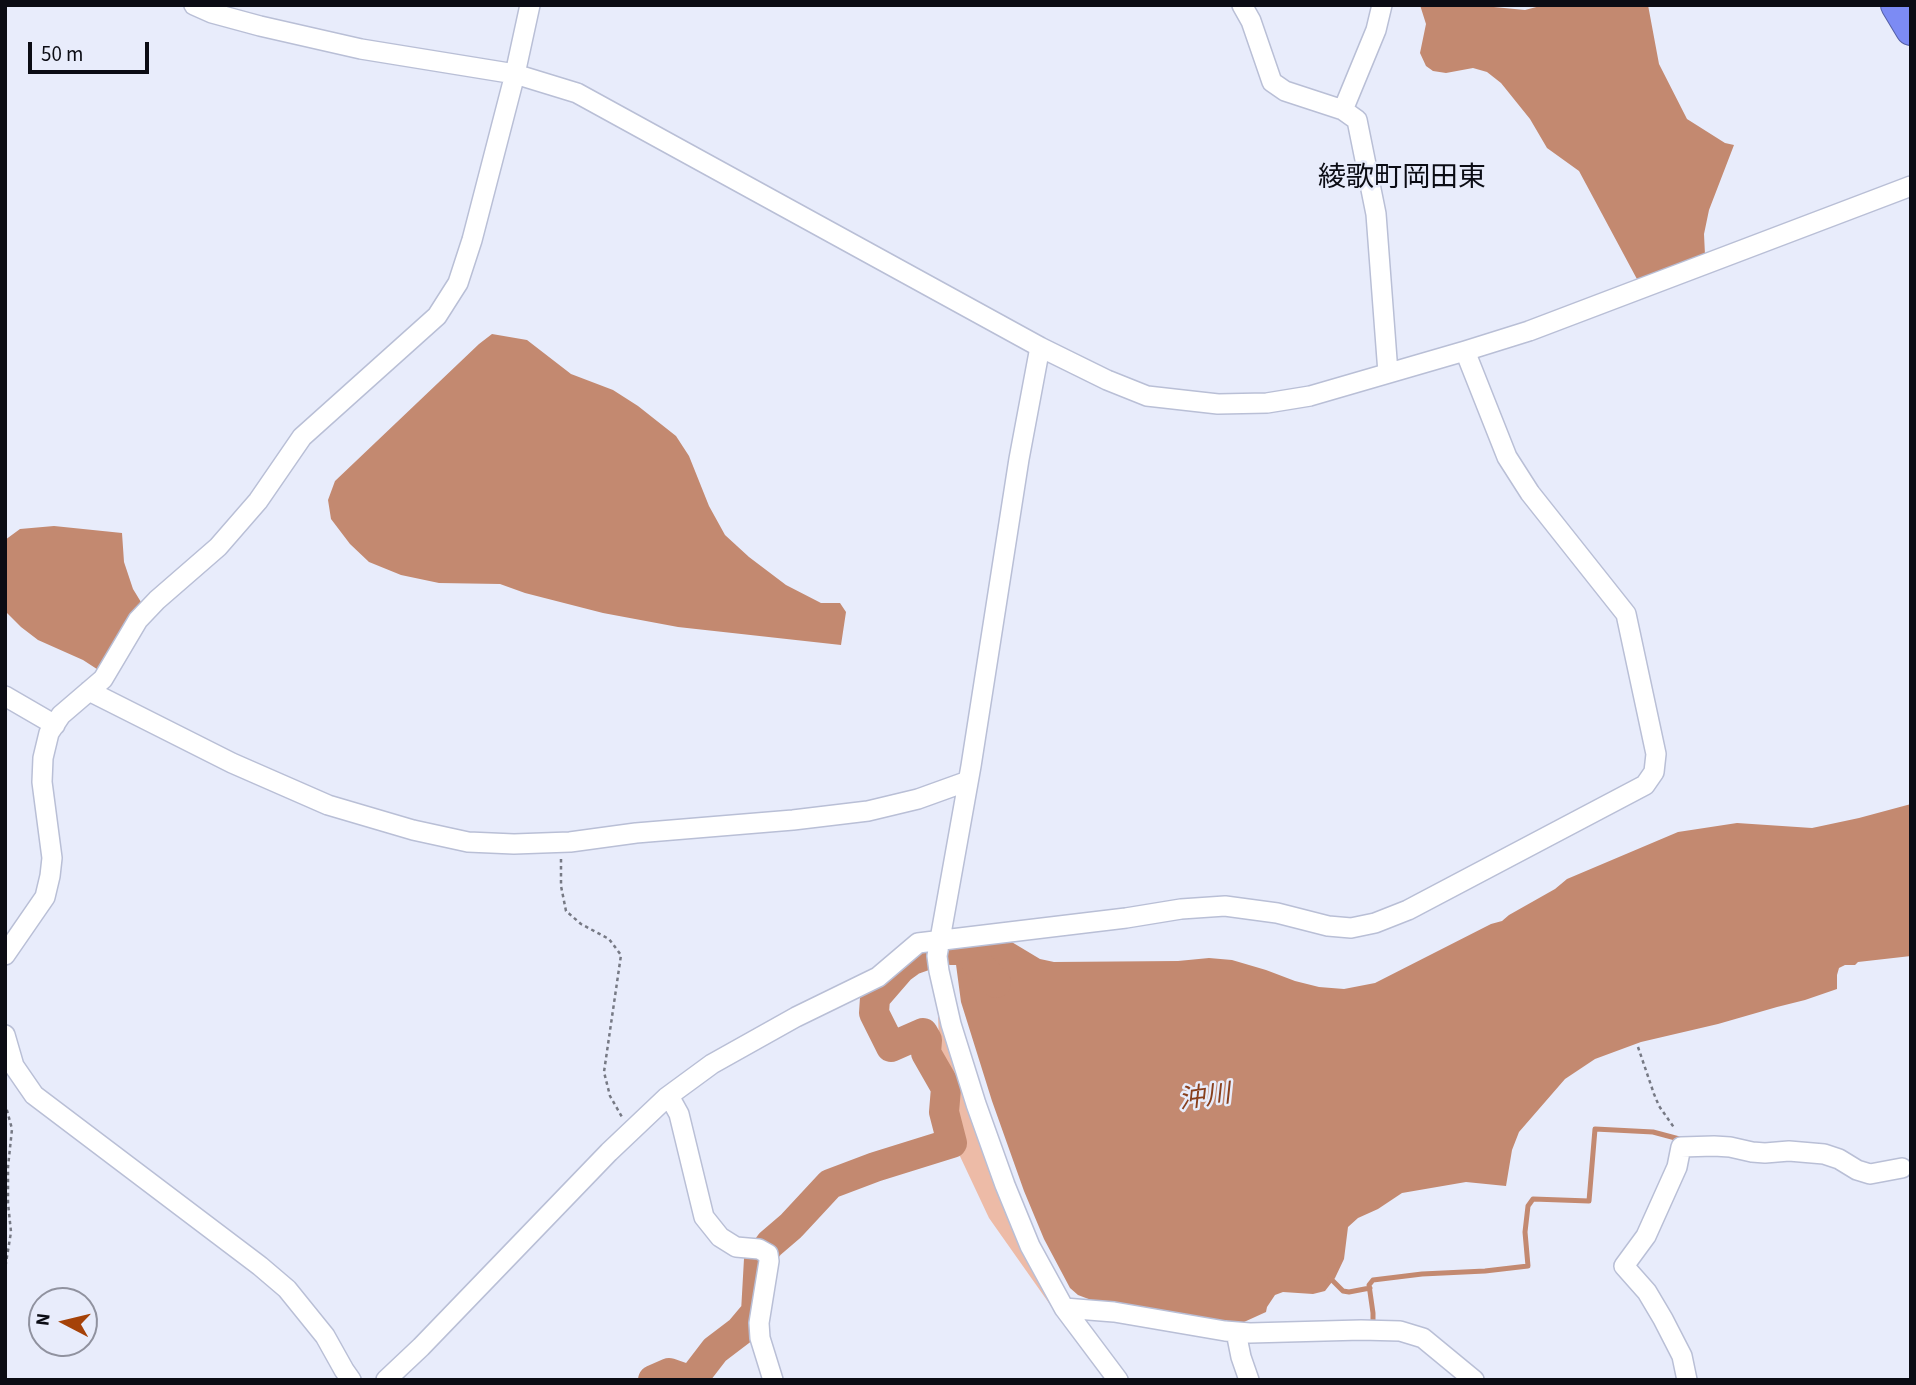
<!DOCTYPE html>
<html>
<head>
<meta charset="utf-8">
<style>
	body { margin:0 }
	#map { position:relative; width:1916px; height:1385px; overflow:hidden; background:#e8ecfb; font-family:"Source Sans 3",sans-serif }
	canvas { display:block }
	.frame { position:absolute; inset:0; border:7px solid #0b0c14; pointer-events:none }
	.north { position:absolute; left:28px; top:1287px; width:70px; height:70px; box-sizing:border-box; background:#e8ecfb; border:2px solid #90929f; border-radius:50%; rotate:277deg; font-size:19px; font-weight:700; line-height:28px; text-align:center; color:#0b0c14 }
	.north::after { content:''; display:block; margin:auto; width:24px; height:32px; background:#a54208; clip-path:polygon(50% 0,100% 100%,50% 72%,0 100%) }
	.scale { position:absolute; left:28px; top:42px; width:121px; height:32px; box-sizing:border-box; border:4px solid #0b0c14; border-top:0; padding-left:9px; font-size:21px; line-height:24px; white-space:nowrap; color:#0b0c14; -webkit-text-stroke:5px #e8ecfb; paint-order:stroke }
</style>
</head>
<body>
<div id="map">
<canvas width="1916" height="1385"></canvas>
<div class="frame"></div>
<div class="north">N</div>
<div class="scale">50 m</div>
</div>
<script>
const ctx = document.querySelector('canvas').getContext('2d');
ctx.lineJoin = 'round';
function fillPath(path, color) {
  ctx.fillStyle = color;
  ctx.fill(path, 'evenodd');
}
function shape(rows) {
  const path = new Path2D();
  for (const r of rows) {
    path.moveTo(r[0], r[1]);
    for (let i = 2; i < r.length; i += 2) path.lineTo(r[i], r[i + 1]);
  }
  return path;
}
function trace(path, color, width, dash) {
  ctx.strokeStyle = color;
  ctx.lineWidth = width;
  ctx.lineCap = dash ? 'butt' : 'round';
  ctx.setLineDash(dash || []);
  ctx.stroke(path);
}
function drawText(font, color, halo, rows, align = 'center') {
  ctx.font = font + ' "Source Sans 3","Noto Sans JP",sans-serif';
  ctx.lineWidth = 5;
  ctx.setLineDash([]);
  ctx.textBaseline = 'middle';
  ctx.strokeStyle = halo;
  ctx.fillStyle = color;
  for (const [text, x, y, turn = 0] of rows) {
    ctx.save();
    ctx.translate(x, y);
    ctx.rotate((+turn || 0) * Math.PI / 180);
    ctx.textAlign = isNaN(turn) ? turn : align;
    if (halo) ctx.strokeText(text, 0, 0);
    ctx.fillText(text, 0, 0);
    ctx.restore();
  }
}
fillPath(shape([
	[937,989,1026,1254,1063,1323,989,1218,958,1152,947,1111,949,1088,936,1064,939,1042]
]), '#edbba7');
fillPath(shape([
	[1420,5,1473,5,1525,10,1544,5,1648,5,1659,64,1687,119,1725,143,1734,145,1709,210,1704,234,1705,255,1638,281,1579,171,1547,148,1530,119,1501,83,1487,72,1473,68,1446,73,1433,71,1426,66,1420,53,1426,24],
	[492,334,527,340,571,374,613,390,638,406,676,436,689,456,709,506,725,535,749,557,786,585,821,603,840,603,846,612,841,645,678,627,603,613,525,593,500,584,439,583,401,575,369,562,350,544,331,519,328,500,335,481,479,344],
	[54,526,122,533,124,562,133,589,144,607,103,673,83,660,38,640,21,627,5,611,5,540,20,529],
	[1911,804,1911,956,1858,962,1855,965,1845,965,1839,968,1837,975,1837,989,1805,1000,1777,1007,1718,1024,1641,1042,1595,1059,1565,1079,1519,1132,1512,1150,1506,1186,1466,1182,1402,1193,1378,1209,1358,1218,1348,1227,1344,1259,1335,1278,1325,1291,1313,1294,1283,1292,1275,1295,1267,1307,1266,1312,1244,1322,1242,1326,1099,1303,1078,1295,1070,1288,1044,1239,1024,1191,992,1101,961,1002,955,957,976,953,975,940,1005,938,1040,959,1054,962,1178,961,1209,958,1232,960,1266,970,1295,981,1319,987,1344,989,1375,983,1491,924,1502,921,1509,915,1555,889,1567,879,1678,832,1737,823,1812,828,1859,818]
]), '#c38970');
trace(shape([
	[1330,1278,1343,1291,1349,1292,1370,1288],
	[1373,1323,1373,1313,1369,1285,1373,1280,1422,1274,1485,1271,1528,1266,1525,1232,1528,1206,1533,1199,1589,1201,1595,1129,1653,1132,1683,1140]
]), '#c38970', 5);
trace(shape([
	[950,950,966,950,996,983],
	[653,1380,669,1373,689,1380],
	[692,1380,715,1350,740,1331,756,1312,759,1259,770,1244,791,1226,830,1184,875,1167,952,1143,944,1112,946,1088,926,1053,927,1040,923,1033,891,1047,874,1013,875,998,901,968,912,960,929,954]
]), '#c38970', 30);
const minor = shape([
	[194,5,212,13,260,26,361,49,515,74,577,93,1040,347,1107,380,1147,396,1218,404,1267,403,1310,396,1465,351,1529,331,1911,186],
	[1242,5,1251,21,1272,82,1285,91,1343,110,1357,120,1376,214,1388,373],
	[1343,110,1376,30,1382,5],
	[1040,347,1019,459,971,766,937,956,939,971,951,1024,976,1104,1005,1185,1030,1246,1064,1308,1118,1380],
	[89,691,232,763,328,805,413,830,468,842,514,844,570,842,636,833,793,820,868,811,918,799,968,781],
	[5,696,55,725],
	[5,955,45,897,50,876,52,858,42,782,43,758,49,733,61,715,103,679,138,620,157,600,218,547,258,501,302,437,437,316,458,283,472,240,515,74,530,5],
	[5,1035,14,1066,34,1095,260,1266,287,1289,325,1336,344,1370,351,1380],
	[669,1096,679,1114,704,1217,720,1237,736,1247,759,1249,768,1254,769,1261,759,1323,760,1338,773,1380],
	[1064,1308,1114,1312,1225,1331,1250,1333,1361,1330,1400,1331,1423,1338,1474,1380],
	[1236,1332,1241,1357,1249,1380],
	[386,1380,421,1347,609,1152,667,1097,712,1064,796,1017,878,977,918,943,1126,918,1181,909,1225,906,1277,913,1328,926,1351,928,1375,923,1408,910,1645,785,1654,772,1656,754,1626,614,1530,493,1507,457,1465,351],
	[1687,1380,1682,1356,1663,1319,1647,1292,1624,1266,1646,1236,1677,1167,1681,1147,1714,1146,1730,1147,1752,1152,1765,1153,1789,1151,1824,1154,1839,1159,1857,1170,1870,1174,1902,1168]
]);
const highway = shape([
	[1896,5,1911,30]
]);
trace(minor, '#b9bfd6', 22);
trace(highway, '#545fa6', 32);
trace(shape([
	[561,859,561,886,566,911,581,924,609,939,621,955,604,1072,610,1096,622,1117],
	[1638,1047,1654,1094,1659,1106,1675,1129],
	[5,1103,12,1129,8,1167,8,1203,11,1232,5,1269]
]), '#767984', 2.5, [3.5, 3.5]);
trace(minor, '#fff', 19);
trace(highway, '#7c8bf4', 30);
drawText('italic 26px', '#883f1d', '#e8ecfb', [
	["沖川",1205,1099,-8]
]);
drawText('28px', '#0b0c14', '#e8ecfb', [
	["綾歌町岡田東",1402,180]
]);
</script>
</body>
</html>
